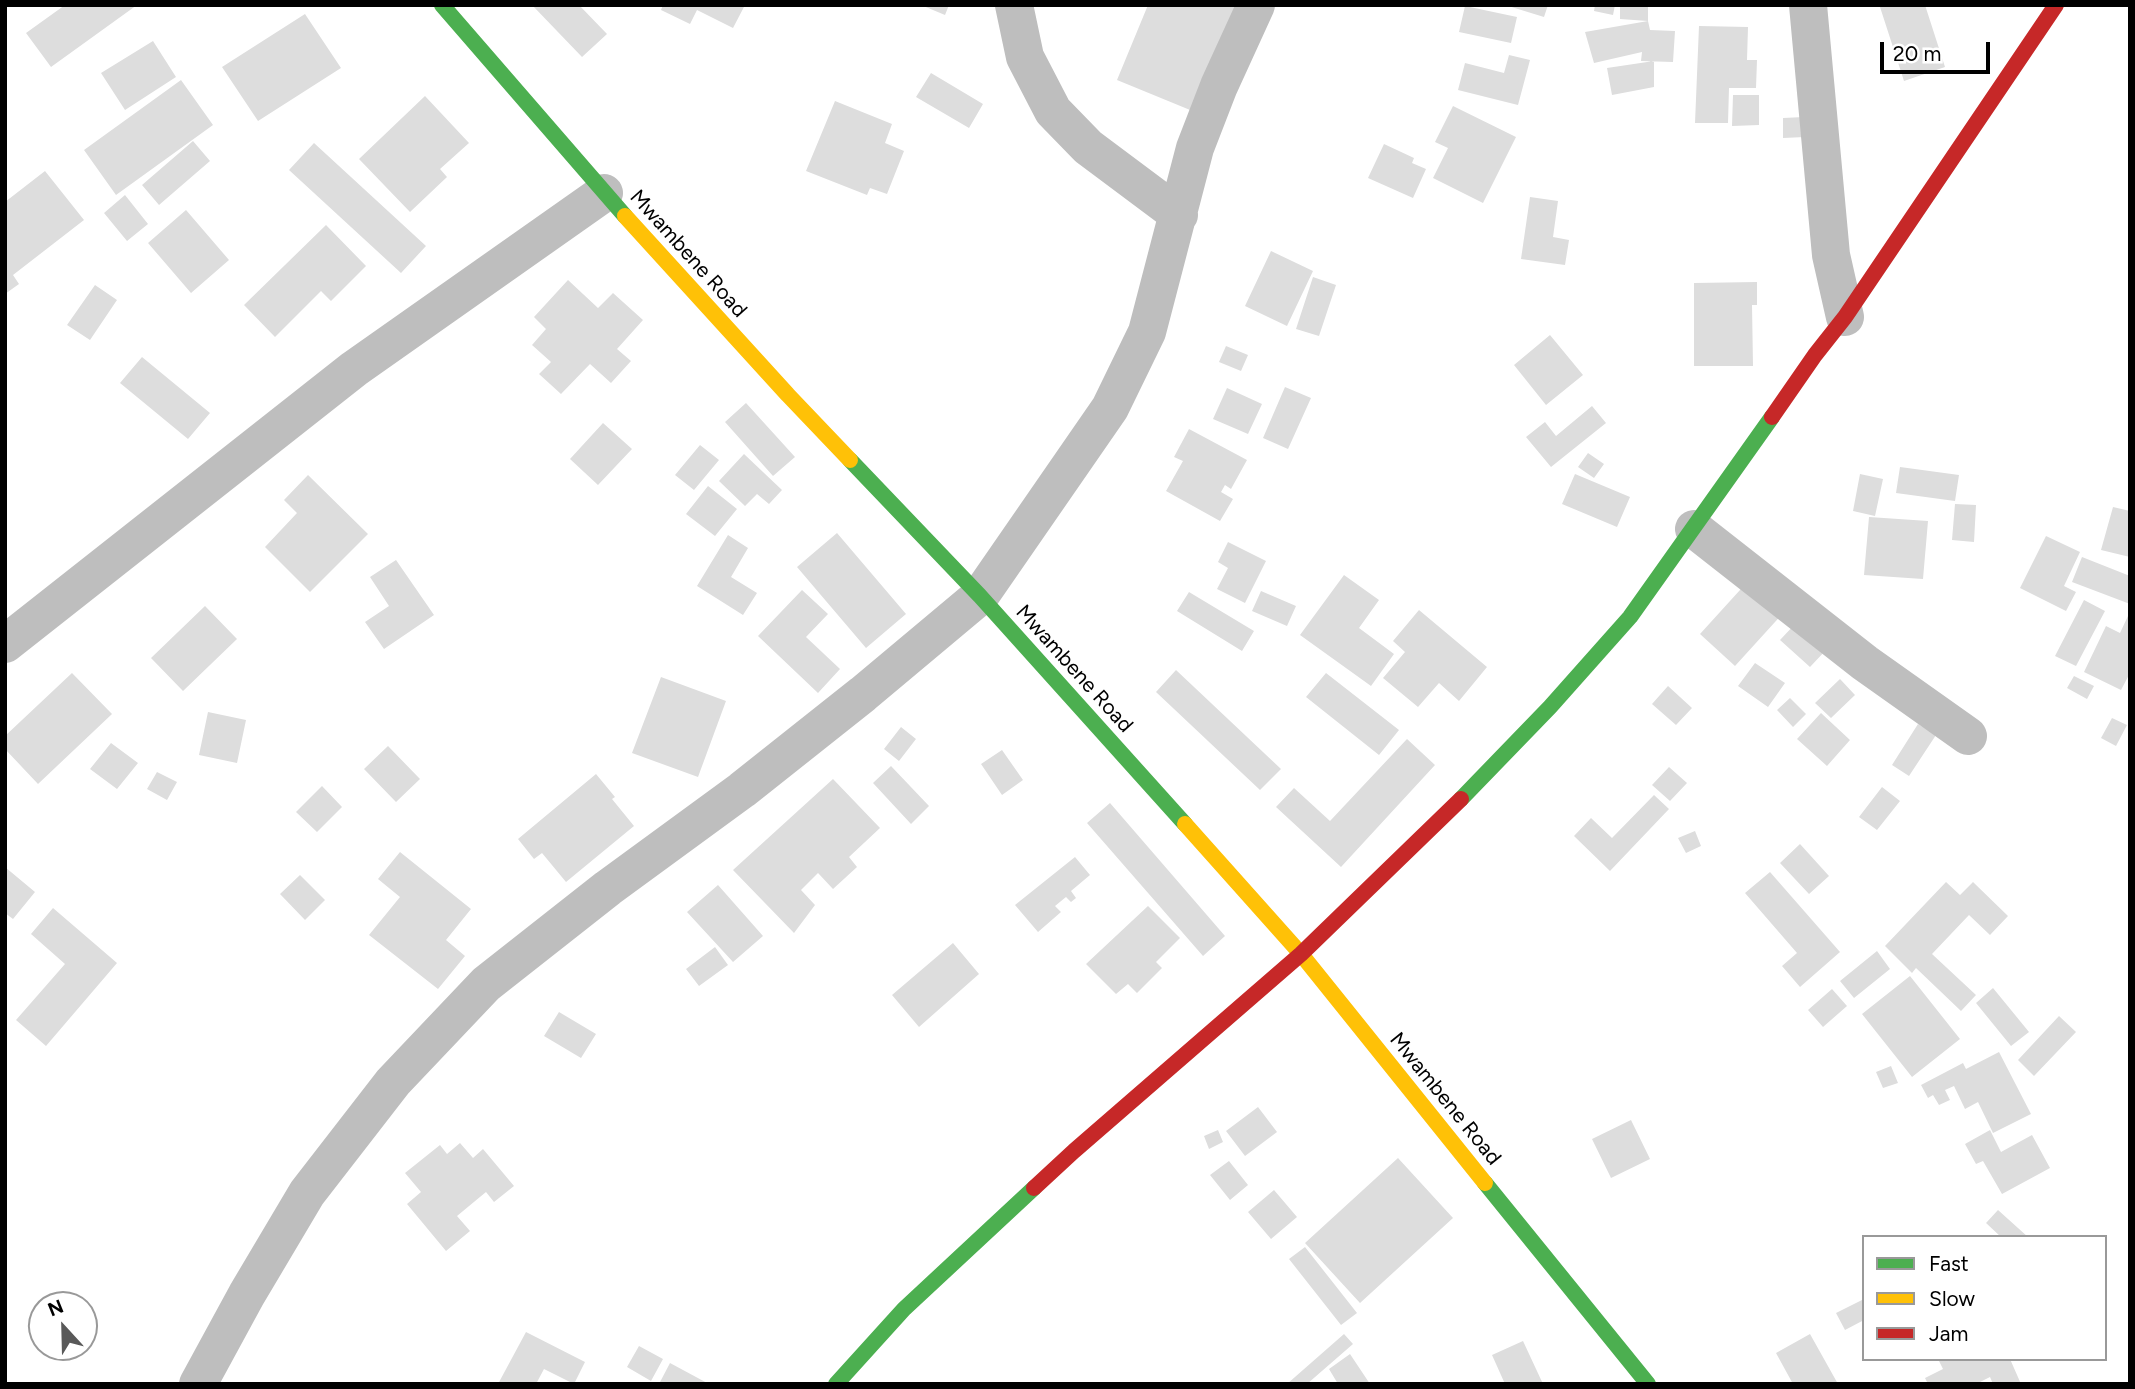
<!DOCTYPE html>
<html>
<head>
<meta charset="utf-8">
<style>
	body { margin:0 }
	#map { position:relative; width:2135px; height:1389px; overflow:hidden; background:#fff; font-family:Figtree,sans-serif }
	canvas { display:block }
	.frame { position:absolute; inset:0; border:7px solid #000; pointer-events:none }
	.legend { position:absolute; left:1862px; top:1235px; width:245px; height:126px; box-sizing:border-box; background:#fff; border:2px solid #999; margin:0; padding:9px 12px; list-style:none; font-size:21px; color:#000 }
	.legend li { display:flex; align-items:center; gap:14px; height:35px }
	.legend b { width:35px; border:2px solid #999 }
	.north { position:absolute; left:28px; top:1291px; width:70px; height:70px; box-sizing:border-box; background:#fff; border:2px solid #999; border-radius:50%; rotate:338deg; font-size:19px; font-weight:700; line-height:28px; text-align:center; color:#000 }
	.north::after { content:''; display:block; margin:auto; width:24px; height:32px; background:#595959; clip-path:polygon(50% 0,100% 100%,50% 72%,0 100%) }
	.scale { position:absolute; left:1880px; top:42px; width:110px; height:32px; box-sizing:border-box; border:4px solid #000; border-top:0; padding-left:9px; font-size:21px; line-height:24px; white-space:nowrap; color:#000; -webkit-text-stroke:5px #fff; paint-order:stroke }
</style>
</head>
<body>
<div id="map">
<canvas width="2135" height="1389"></canvas>
<div class="frame"></div>
<ul class="legend">
<li><b style="height:9px;background:#4caf50"></b>Fast</li>
<li><b style="height:9px;background:#ffc107"></b>Slow</li>
<li><b style="height:9px;background:#c62828"></b>Jam</li>
</ul>
<div class="north">N</div>
<div class="scale">20 m</div>
</div>
<script>
const ctx = document.querySelector('canvas').getContext('2d');
ctx.lineJoin = 'round';
function fillPath(path, color) {
  ctx.fillStyle = color;
  ctx.fill(path, 'evenodd');
}
function shape(rows) {
  const path = new Path2D();
  for (const r of rows) {
    path.moveTo(r[0], r[1]);
    for (let i = 2; i < r.length; i += 2) path.lineTo(r[i], r[i + 1]);
  }
  return path;
}
function trace(path, color, width, dash) {
  ctx.strokeStyle = color;
  ctx.lineWidth = width;
  ctx.lineCap = dash ? 'butt' : 'round';
  ctx.setLineDash(dash || []);
  ctx.stroke(path);
}
function drawText(font, color, halo, rows, align = 'center') {
  ctx.font = font + ' Figtree,sans-serif';
  ctx.lineWidth = 6;
  ctx.setLineDash([]);
  ctx.textBaseline = 'middle';
  ctx.strokeStyle = halo;
  ctx.fillStyle = color;
  for (const [text, x, y, turn = 0] of rows) {
    ctx.save();
    ctx.translate(x, y);
    ctx.rotate((+turn || 0) * Math.PI / 180);
    ctx.textAlign = isNaN(turn) ? turn : align;
    if (halo) ctx.strokeText(text, 0, 0);
    ctx.fillText(text, 0, 0);
    ctx.restore();
  }
}
fillPath(shape([
	[65,5,137,5,51,67,26,33],
	[532,5,579,5,607,34,582,57],
	[663,5,745,5,733,28,697,10,690,24,661,10],
	[921,5,949,5,945,15],
	[1148,5,1241,5,1195,112,1117,80],
	[1505,5,1548,5,1544,17],
	[1595,5,1615,5,1613,15,1594,11],
	[1620,5,1648,5,1648,21,1620,19],
	[1884,5,1925,5,1945,67,1904,81,1880,7],
	[1465,6,1517,17,1511,43,1459,32],
	[305,14,341,68,258,121,222,67],
	[1648,21,1650,30,1675,31,1673,62,1641,61,1642,52,1594,63,1585,32],
	[1699,26,1748,27,1747,60,1757,60,1756,88,1729,88,1728,123,1695,123],
	[153,41,176,77,125,110,101,73],
	[1509,55,1530,60,1518,105,1458,90,1465,63,1504,73],
	[1654,61,1654,87,1612,95,1607,68],
	[931,73,983,104,969,128,916,97],
	[181,80,213,125,116,195,84,150],
	[1733,95,1759,95,1759,125,1732,126],
	[425,96,469,143,440,169,447,177,410,212,359,159],
	[835,101,892,124,885,143,904,151,887,194,870,188,867,195,806,171],
	[1453,106,1516,137,1483,203,1433,178,1448,148,1435,142],
	[1804,117,1805,137,1783,138,1783,118],
	[193,141,210,161,159,205,142,185],
	[314,143,426,246,401,273,289,170],
	[1384,144,1414,158,1412,163,1426,169,1413,198,1368,178],
	[45,171,84,220,13,275,19,284,5,294,5,202],
	[125,195,148,224,127,241,104,213],
	[1530,197,1558,201,1553,237,1569,240,1565,265,1521,259],
	[186,210,229,260,191,293,148,243],
	[326,225,366,266,331,301,321,291,275,337,244,305],
	[1271,251,1313,271,1287,326,1245,306],
	[1313,277,1336,285,1319,336,1296,329],
	[568,280,598,308,613,293,643,320,617,349,631,361,611,383,590,364,561,394,539,374,551,362,532,345,546,329,534,317],
	[1757,282,1757,305,1752,305,1753,366,1694,366,1694,283],
	[95,285,117,300,90,340,67,325],
	[1550,335,1583,375,1546,405,1514,365],
	[1226,346,1248,355,1241,371,1219,362],
	[142,357,210,413,188,439,120,383],
	[1285,387,1311,398,1288,449,1263,438],
	[1227,388,1262,404,1248,434,1213,419],
	[746,403,795,457,773,476,725,422],
	[1592,406,1606,423,1551,467,1526,437,1545,422,1556,436],
	[603,423,632,449,598,485,570,459],
	[1189,429,1247,460,1231,489,1225,485,1221,492,1233,499,1220,521,1166,491,1183,461,1174,457],
	[700,445,719,460,694,490,675,475],
	[1588,453,1604,464,1594,478,1578,467],
	[744,454,782,490,769,504,757,494,745,506,719,481],
	[1900,467,1959,475,1955,501,1896,493],
	[1575,474,1630,497,1617,527,1562,504],
	[1860,474,1883,479,1875,516,1853,511],
	[308,475,368,534,310,592,265,547,297,513,284,500],
	[708,486,737,509,715,536,686,514],
	[1955,504,1976,505,1974,542,1952,540],
	[2113,507,2130,511,2130,557,2101,550],
	[1869,517,1928,521,1923,579,1864,575],
	[837,533,906,614,866,648,797,567],
	[728,535,748,548,731,577,757,593,743,615,697,586],
	[2046,536,2080,552,2064,586,2076,592,2066,611,2020,588],
	[1228,542,1266,561,1245,603,1217,589,1228,568,1218,562],
	[2082,557,2130,576,2130,604,2072,582],
	[396,560,434,615,384,649,365,622,389,606,370,577],
	[1344,575,1379,600,1359,628,1394,654,1371,686,1300,635],
	[1750,579,1785,611,1735,666,1700,634],
	[802,590,828,614,806,637,840,669,818,693,758,636],
	[1261,591,1296,606,1287,626,1252,611],
	[1189,592,1254,631,1242,651,1177,611],
	[2084,600,2105,611,2076,666,2055,656],
	[205,606,237,639,183,691,151,658],
	[1419,610,1487,667,1459,701,1439,683,1418,707,1383,678,1405,652,1393,641],
	[2128,616,2130,617,2130,673,2121,690,2084,672,2106,626,2120,633],
	[1796,623,1826,650,1810,667,1780,640],
	[1755,663,1785,683,1768,707,1738,686],
	[1176,670,1281,769,1260,790,1156,692],
	[72,673,112,714,38,784,5,749,5,736],
	[1326,673,1399,730,1379,755,1306,697],
	[2074,676,2094,686,2087,699,2067,688],
	[661,677,726,701,698,777,632,753],
	[1840,679,1855,695,1831,718,1815,703],
	[1668,686,1692,708,1676,725,1652,704],
	[1790,698,1806,714,1793,727,1777,710],
	[208,712,246,720,237,763,199,755],
	[1821,713,1850,740,1827,766,1797,739],
	[2112,718,2127,725,2116,746,2101,738],
	[1918,724,1936,735,1909,776,1892,765],
	[901,727,916,739,899,761,884,749],
	[1407,739,1435,765,1341,867,1276,807,1294,788,1330,821],
	[111,743,138,763,117,789,90,769],
	[388,746,420,779,396,802,364,769],
	[1002,750,1023,780,1002,795,981,764],
	[891,766,929,806,911,824,873,783],
	[1669,767,1687,783,1670,801,1652,785],
	[157,772,177,782,167,800,147,789],
	[596,774,615,797,612,799,634,826,566,882,542,853,534,859,518,839],
	[833,779,880,828,849,857,857,867,833,889,818,873,801,890,815,905,794,933,733,870],
	[322,786,342,807,317,832,296,812],
	[1882,787,1900,801,1877,830,1859,817],
	[1654,795,1669,809,1610,871,1574,836,1591,818,1612,838],
	[1110,803,1225,936,1203,956,1087,823],
	[1695,831,1701,846,1686,853,1678,838],
	[1800,844,1829,876,1809,894,1780,863],
	[400,852,471,909,446,940,465,956,438,989,369,935,400,897,378,879],
	[1075,857,1090,875,1071,891,1076,898,1071,902,1066,897,1055,906,1061,912,1038,932,1015,905],
	[5,867,35,892,13,919,5,913],
	[1770,872,1840,952,1800,987,1782,966,1797,953,1745,893],
	[300,875,325,900,305,920,280,894],
	[1946,882,1960,895,1973,882,2008,916,1990,935,1969,915,1932,954,1976,995,1961,1011,1916,968,1912,973,1885,946],
	[718,885,763,936,733,962,687,912],
	[1148,906,1180,938,1156,962,1162,968,1137,993,1128,984,1116,994,1086,964],
	[53,908,117,963,46,1046,16,1020,65,964,31,934],
	[953,943,979,974,919,1027,892,995],
	[715,947,728,965,699,986,686,969],
	[1877,951,1890,969,1854,998,1840,981],
	[1910,976,1960,1039,1912,1077,1862,1014],
	[1993,988,2029,1032,2011,1046,1976,1003],
	[1832,989,1847,1006,1823,1027,1808,1010],
	[559,1012,596,1034,581,1058,544,1036],
	[2059,1016,2076,1032,2034,1076,2018,1060],
	[1999,1052,2031,1114,1993,1133,1978,1102,1965,1109,1954,1086,1945,1090,1950,1100,1939,1105,1933,1095,1928,1098,1921,1085,1963,1063,1966,1069],
	[1891,1066,1898,1083,1883,1088,1876,1072],
	[1258,1107,1277,1132,1245,1156,1226,1131],
	[1631,1120,1650,1159,1611,1178,1592,1139],
	[1218,1130,1223,1142,1209,1149,1204,1136],
	[1990,1130,2001,1152,2032,1135,2050,1168,2002,1194,1983,1161,1976,1164,1965,1144],
	[460,1143,473,1158,483,1149,514,1186,494,1202,486,1192,457,1216,470,1231,446,1251,407,1204,421,1192,405,1173,440,1145,447,1154],
	[1398,1158,1453,1218,1360,1303,1305,1243],
	[1229,1161,1248,1185,1230,1200,1210,1175],
	[1274,1190,1297,1217,1271,1239,1248,1212],
	[1998,1210,2028,1237,2001,1237,1986,1223],
	[1305,1247,1357,1313,1341,1325,1289,1259],
	[1864,1299,1864,1320,1845,1330,1836,1313],
	[526,1332,585,1362,574,1384,544,1369,536,1384,498,1384],
	[1344,1334,1353,1344,1307,1384,1287,1384],
	[1810,1334,1838,1384,1793,1384,1776,1353],
	[1523,1341,1543,1384,1505,1384,1492,1355],
	[639,1346,663,1359,651,1381,627,1367],
	[1350,1354,1370,1384,1338,1384,1329,1369],
	[1942,1359,2010,1359,2021,1384,1993,1384,1990,1377,1976,1384,1928,1384,1925,1378,1943,1369,1939,1361],
	[670,1363,709,1384,659,1384]
]), '#ddd');
trace(shape([
	[1014,5,1025,57,1053,111,1088,147,1179,215],
	[1808,5,1831,255,1845,317],
	[1694,529,1865,663,1968,736],
	[5,644,354,369,604,193],
	[198,1384,247,1294,307,1193,393,1082,486,984,608,888,742,790,863,694,980,596,1110,408,1147,332,1195,148,1219,86,1256,5]
]), '#bebebe', 38);
trace(shape([
	[442,5,625,216],
	[850,460,980,596,1185,824],
	[1461,799,1550,707,1630,617,1772,417],
	[1485,1183,1648,1384],
	[836,1384,904,1309,1034,1188]
]), '#4caf50', 16);
trace(shape([
	[625,216,788,395,850,460],
	[1185,824,1301,954,1485,1183]
]), '#ffc107', 16);
trace(shape([
	[1772,417,1815,355,1845,317,2056,5],
	[1034,1188,1074,1151,1301,954,1461,799]
]), '#c62828', 16);
drawText('21px', '#000', '#fff', [
	["Mwambene Road",688,254,48],
	["Mwambene Road",1074,669,48],
	["Mwambene Road",1445,1099,51]
]);
</script>
</body>
</html>
